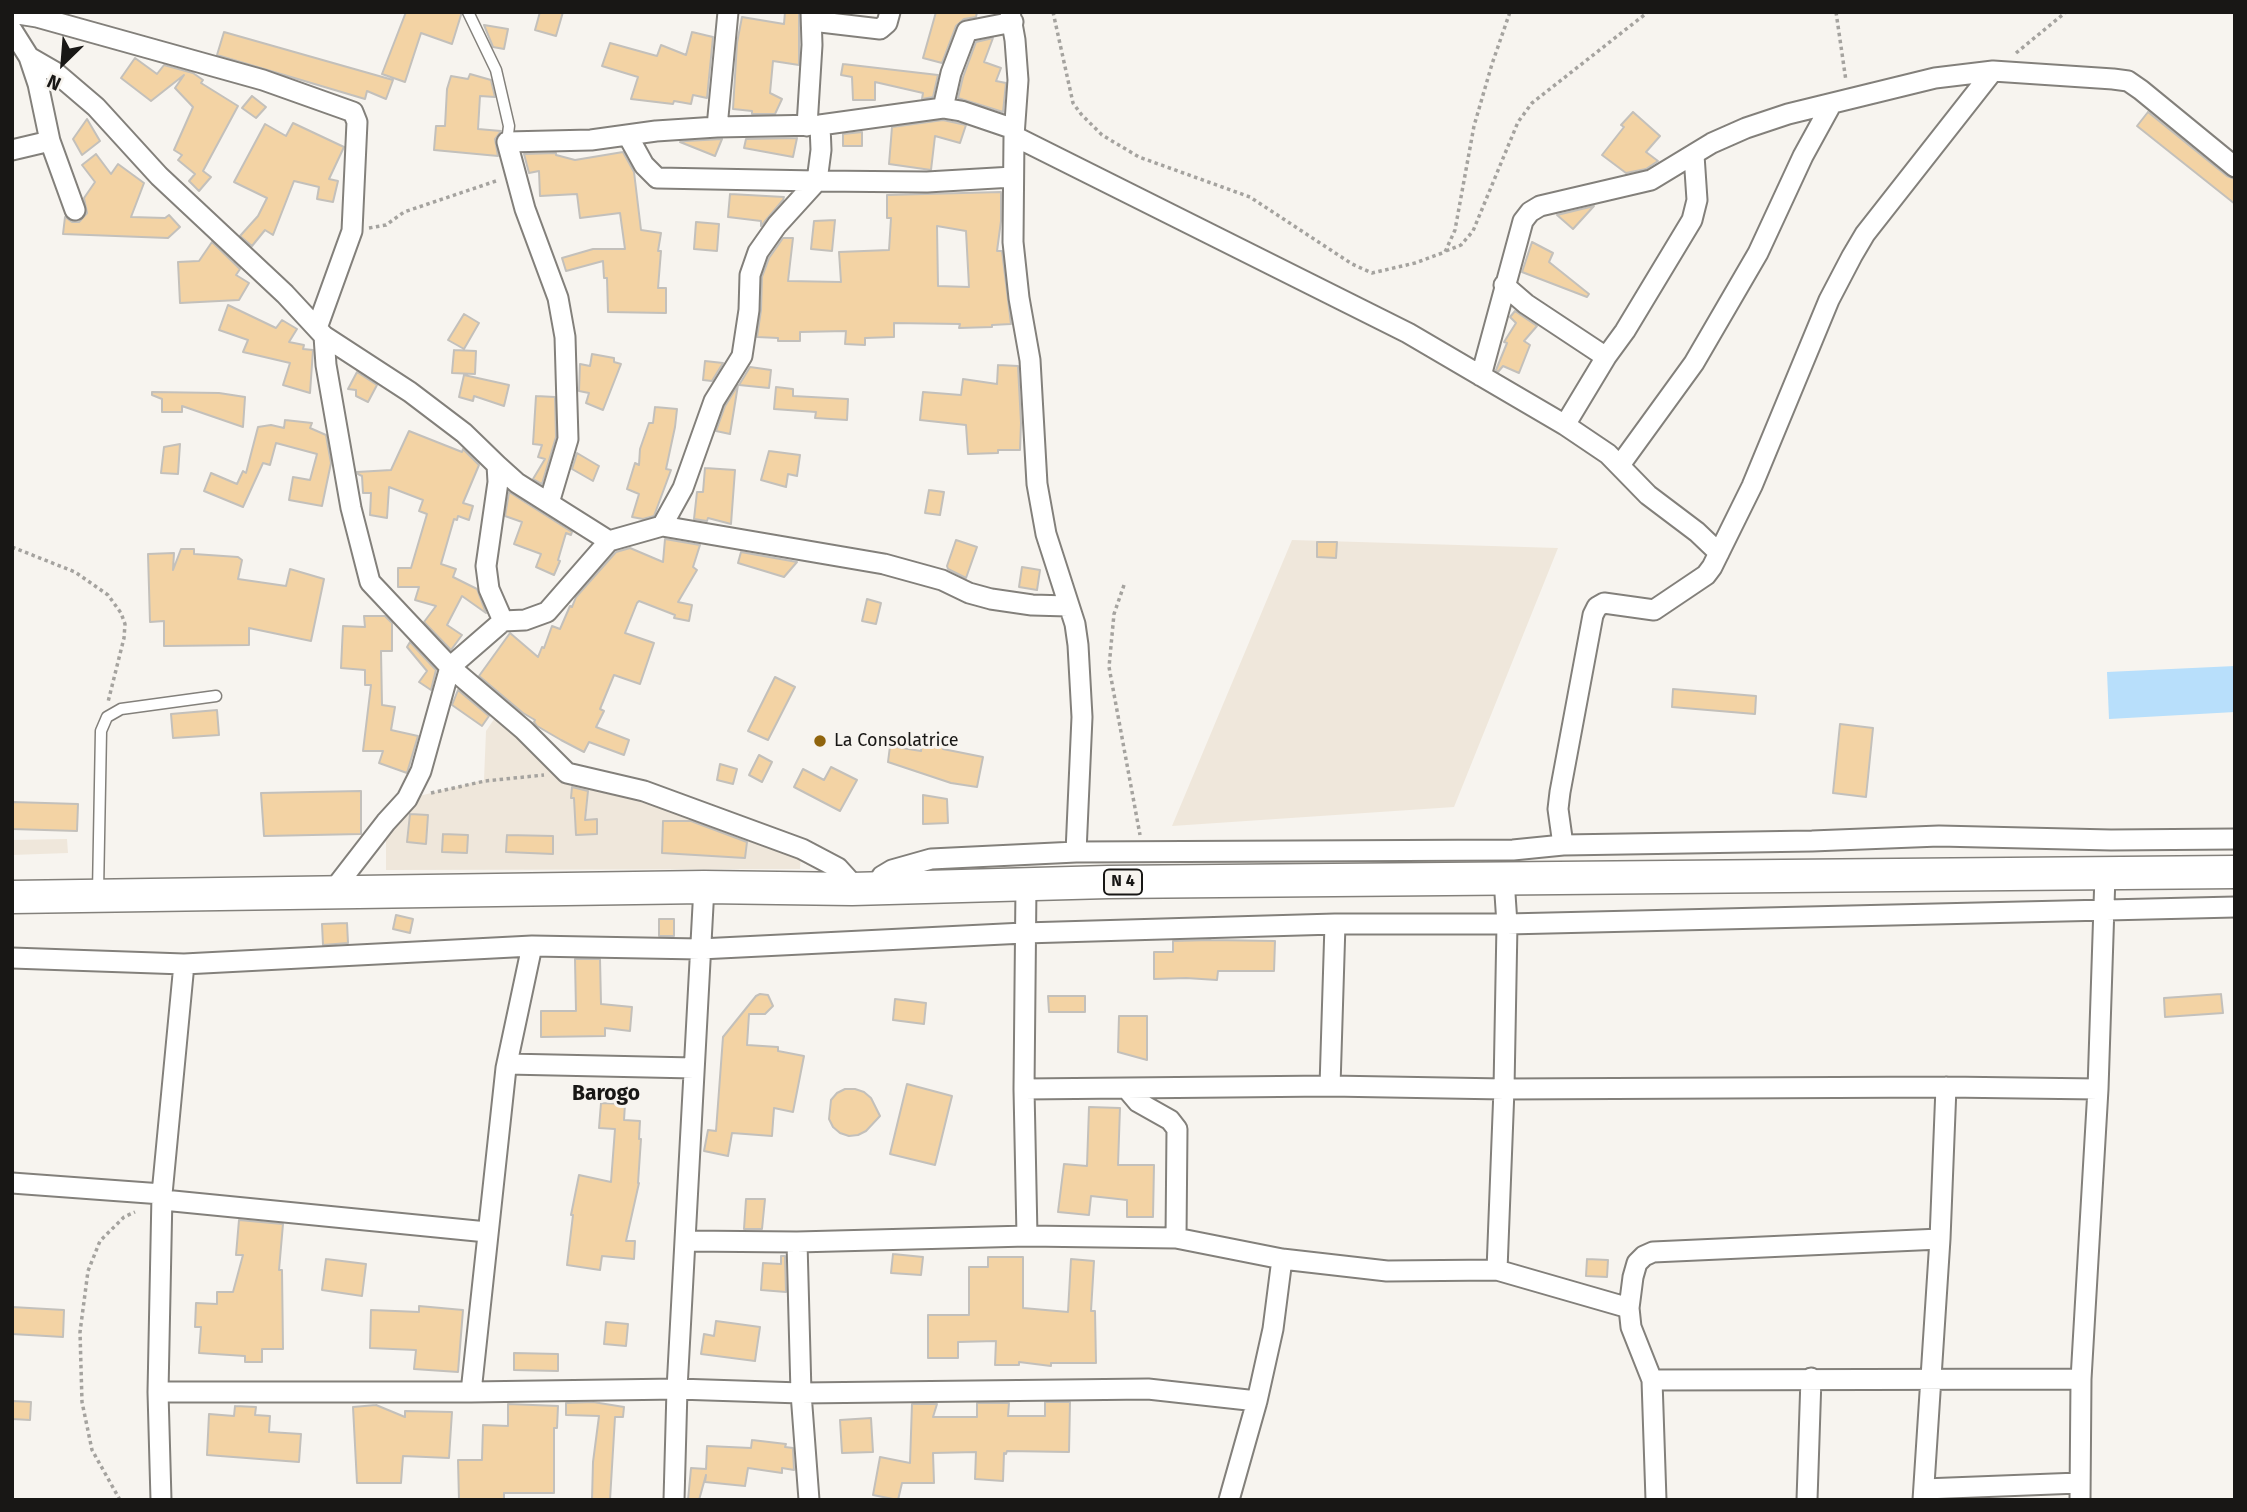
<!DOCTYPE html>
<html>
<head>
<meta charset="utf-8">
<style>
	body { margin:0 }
	#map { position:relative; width:2247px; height:1512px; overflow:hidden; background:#f7f4ef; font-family:"Fira Sans",sans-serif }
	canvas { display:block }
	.frame { position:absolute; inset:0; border:14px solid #181715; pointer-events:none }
	.north { position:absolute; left:28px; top:28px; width:70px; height:70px; -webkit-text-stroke:5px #f7f4ef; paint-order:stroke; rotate:205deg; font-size:19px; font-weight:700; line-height:28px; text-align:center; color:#181715 }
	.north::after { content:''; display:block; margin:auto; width:24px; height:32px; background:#181715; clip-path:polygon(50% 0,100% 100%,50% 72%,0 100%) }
</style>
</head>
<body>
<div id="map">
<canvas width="2247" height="1512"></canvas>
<div class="frame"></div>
<div class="north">N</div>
</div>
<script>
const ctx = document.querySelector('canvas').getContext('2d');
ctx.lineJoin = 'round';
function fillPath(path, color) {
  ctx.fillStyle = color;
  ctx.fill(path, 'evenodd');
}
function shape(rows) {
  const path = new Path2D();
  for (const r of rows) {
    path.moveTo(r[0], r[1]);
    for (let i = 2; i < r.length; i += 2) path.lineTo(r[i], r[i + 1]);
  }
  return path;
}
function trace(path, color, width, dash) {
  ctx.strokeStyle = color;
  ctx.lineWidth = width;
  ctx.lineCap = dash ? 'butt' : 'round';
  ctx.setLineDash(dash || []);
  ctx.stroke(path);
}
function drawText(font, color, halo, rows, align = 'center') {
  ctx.font = font + ' "Fira Sans",sans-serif';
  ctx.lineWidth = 6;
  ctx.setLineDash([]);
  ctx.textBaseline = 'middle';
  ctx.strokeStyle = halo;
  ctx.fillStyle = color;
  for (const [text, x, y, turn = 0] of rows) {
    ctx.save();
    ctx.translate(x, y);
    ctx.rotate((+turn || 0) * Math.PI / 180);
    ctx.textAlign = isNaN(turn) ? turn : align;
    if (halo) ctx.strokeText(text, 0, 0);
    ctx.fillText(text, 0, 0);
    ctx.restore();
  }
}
fillPath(shape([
	[1292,540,1558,548,1454,807,1172,826],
	[499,712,523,733,582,769,801,850,800,869,386,870,386,822,407,799,484,780,486,731],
	[67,839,68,853,12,855,12,840]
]), '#efe7db');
fillPath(shape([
	[2235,666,2235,712,2109,719,2107,672]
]), '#b8dffb');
const building = shape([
	[406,12,461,12,461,15,452,44,421,33,405,82,382,74,406,12],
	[540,12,563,12,556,36,535,30,540,12],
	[785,12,799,13,799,65,773,61,770,93,782,99,775,114,752,114,752,111,733,109,737,43,742,17,784,24,785,12],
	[936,12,977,12,976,17,964,19,956,26,942,63,923,58,936,12],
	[484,25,508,29,504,49,493,47,484,25],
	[224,32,393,80,386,99,367,91,365,99,217,55,224,32],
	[692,32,713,37,707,98,693,95,691,104,674,101,673,104,631,99,638,77,602,66,610,43,657,56,661,45,686,55,692,32],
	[993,38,984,62,1001,68,996,81,1006,83,1003,112,958,98,963,77,976,42,993,38],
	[135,58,157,74,164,65,193,73,203,80,201,83,238,106,203,171,211,177,199,191,189,181,195,174,178,160,182,155,174,150,193,107,175,88,184,75,151,101,121,78,135,58],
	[843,64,938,75,933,97,922,99,923,93,875,82,875,100,853,100,852,77,841,75,843,64],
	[470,74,491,80,495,97,480,96,478,129,501,131,495,139,498,156,434,150,436,126,445,126,447,89,451,76,468,79,470,74],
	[252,96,266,107,256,118,242,108,252,96],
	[1633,112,1660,136,1646,152,1658,161,1646,169,1626,173,1602,155,1624,127,1621,125,1633,112],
	[2148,112,2227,176,2235,179,2235,204,2137,126,2148,112],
	[87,119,100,141,82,155,73,139,87,119],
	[943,120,966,125,960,143,935,136,931,170,889,164,892,127,943,120],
	[293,123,344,147,329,179,338,181,333,202,317,199,319,187,294,181,273,235,265,230,252,246,240,236,258,216,267,198,234,182,265,124,286,136,293,123],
	[862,132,862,146,843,146,843,134,862,132],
	[797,138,793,157,744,148,746,139,797,138],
	[722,139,715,156,680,142,686,141,722,139],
	[623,152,634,172,641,230,661,233,658,251,661,251,658,288,666,288,666,313,608,312,607,278,604,278,603,261,566,271,562,258,593,249,625,249,620,213,580,218,577,194,540,196,539,171,529,173,524,154,556,153,556,155,575,160,623,152],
	[96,154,111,174,118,164,144,183,131,217,165,218,169,215,180,227,168,238,63,234,65,217,72,222,79,222,87,213,84,198,95,182,82,165,96,154],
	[1001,192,1001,221,997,251,1002,251,1011,324,992,325,992,327,959,328,960,324,894,323,894,337,865,338,865,345,845,344,846,331,800,332,800,341,778,341,778,338,757,337,761,310,762,277,769,258,783,238,793,238,788,281,841,282,839,252,889,250,891,218,887,218,887,195,1001,192],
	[937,226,966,231,969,287,938,286,937,226],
	[730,194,784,197,783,200,761,226,761,221,728,217,730,194],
	[1594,206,1573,229,1557,215,1594,206],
	[835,220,832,251,811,249,814,221,835,220],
	[696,222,719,224,717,251,694,249,696,222],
	[212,242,240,269,236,275,249,283,239,300,180,303,178,262,199,261,212,242],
	[1532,242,1553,253,1549,262,1589,294,1587,297,1522,272,1532,242],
	[228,305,276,328,282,320,297,329,289,342,304,345,303,349,313,350,310,393,283,385,290,363,243,352,248,340,219,330,228,305],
	[1515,311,1537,326,1524,341,1530,345,1519,373,1503,366,1498,372,1496,370,1507,343,1504,342,1516,323,1510,317,1515,311],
	[464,314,479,323,464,349,448,340,464,314],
	[454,350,476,351,475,374,452,373,454,350],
	[592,354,614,358,614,362,621,364,603,410,586,403,589,393,579,391,580,364,590,366,592,354],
	[705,361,723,363,712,381,703,380,705,361],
	[998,365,1018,366,1021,423,1020,450,998,450,998,453,968,454,966,425,920,420,923,392,961,395,963,379,997,384,998,365],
	[750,367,771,370,769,388,739,385,750,367],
	[357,372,377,385,368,402,356,396,356,390,348,389,357,372],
	[464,375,509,385,504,406,474,396,473,401,459,397,464,375],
	[738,385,730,434,716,431,725,406,738,385],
	[776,387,793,389,793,396,848,399,847,420,815,418,816,412,774,409,776,387],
	[152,392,219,393,245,397,243,427,182,406,182,412,162,412,162,399,152,395,152,392],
	[536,396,555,397,556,437,542,484,533,479,545,459,538,457,542,445,533,444,536,396],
	[655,407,677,409,675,427,666,469,671,470,654,516,643,519,632,517,639,494,627,489,635,463,639,465,640,449,649,423,653,423,655,407],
	[285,420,312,423,310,428,326,435,331,463,322,506,289,500,293,477,310,480,317,454,276,443,270,465,263,463,243,507,204,491,211,473,237,484,243,471,246,473,258,427,271,425,284,428,285,420],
	[409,431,462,452,463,449,479,465,463,503,473,506,469,520,458,516,457,520,454,519,441,564,456,569,453,577,477,589,486,613,462,596,447,625,462,635,451,650,424,622,436,606,415,600,419,587,398,587,398,568,411,568,427,514,419,511,423,500,389,487,387,518,370,515,371,493,363,493,362,476,358,474,357,472,391,470,409,431],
	[180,444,178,474,161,473,164,447,180,444],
	[769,451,800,455,797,476,788,474,786,487,761,480,769,451],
	[577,453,599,466,593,481,572,469,577,453],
	[705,468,735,470,731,524,708,518,707,521,694,519,697,492,703,492,705,468],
	[929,490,944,492,940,515,925,513,929,490],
	[509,492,572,532,571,535,566,533,558,560,560,561,554,575,536,567,541,554,514,544,522,522,505,516,509,492],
	[665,539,700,545,693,567,697,570,678,602,692,605,689,621,674,618,675,615,639,601,637,603,625,633,654,643,640,684,614,675,600,709,604,711,596,727,629,740,624,755,589,742,584,752,561,740,537,726,534,722,535,720,523,713,479,676,510,633,538,657,542,647,544,648,552,626,560,629,570,606,572,607,576,597,616,552,630,548,663,562,665,539],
	[956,540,977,547,966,578,948,569,947,566,956,540],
	[1317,542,1337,542,1336,558,1317,557,1317,542],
	[181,549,194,549,194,554,238,557,242,560,238,579,286,586,290,569,324,579,311,641,249,628,249,645,164,646,164,621,150,622,148,554,174,553,173,570,181,549],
	[741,552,797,562,784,577,738,563,741,552],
	[1022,567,1040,570,1037,590,1019,587,1022,567],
	[867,599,881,603,876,624,862,621,867,599],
	[364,616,385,616,392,623,392,651,381,651,382,705,395,707,391,730,418,736,407,773,379,763,383,751,363,751,371,685,365,685,365,670,341,668,343,626,365,627,364,616],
	[410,642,436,670,431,690,419,682,427,671,407,647,410,642],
	[775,677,795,687,768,740,748,731,775,677],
	[1673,689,1756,696,1755,714,1672,707,1673,689],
	[458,690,489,716,482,726,452,705,458,690],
	[217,710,219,735,173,738,171,714,217,710],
	[1840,724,1873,728,1866,797,1833,793,1840,724],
	[924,733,946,737,943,749,983,757,977,787,951,783,888,762,890,746,921,751,924,733],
	[759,755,772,762,762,782,749,775,759,755],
	[720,764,737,769,733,784,717,780,720,764],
	[831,767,857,780,840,811,794,787,803,769,824,780,831,767],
	[572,787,588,791,585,820,597,819,597,834,576,835,574,798,571,798,572,787],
	[361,791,361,834,264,836,261,793,361,791],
	[923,795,947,799,948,823,923,824,923,795],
	[12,802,78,804,77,831,12,829,12,802],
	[410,814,428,815,426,844,407,842,410,814],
	[663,821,691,821,747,842,745,858,662,853,663,821],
	[443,834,468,835,467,853,442,852,443,834],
	[507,835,553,836,553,854,506,852,507,835],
	[396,915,413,919,410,933,393,929,396,915],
	[659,919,674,919,674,936,659,936,659,919],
	[347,923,348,943,323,945,322,924,347,923],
	[1211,940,1275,941,1274,971,1218,971,1217,980,1186,978,1154,979,1154,952,1173,952,1173,941,1211,940],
	[575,959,600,959,601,1004,632,1007,630,1031,605,1028,605,1036,541,1037,541,1011,576,1011,575,959],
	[760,994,768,995,773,1006,765,1014,749,1014,747,1045,778,1047,778,1051,804,1056,793,1112,774,1108,772,1136,732,1133,728,1156,704,1151,708,1130,716,1131,723,1037,756,996,760,994],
	[2221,994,2223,1013,2165,1017,2164,998,2221,994],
	[1048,996,1085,996,1085,1012,1049,1012,1048,996],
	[895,999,926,1003,924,1024,893,1020,895,999],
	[1119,1016,1147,1016,1147,1060,1118,1052,1119,1016],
	[907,1084,952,1096,935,1165,890,1154,907,1084],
	[845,1089,855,1089,864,1092,871,1098,880,1116,866,1131,858,1135,849,1136,840,1133,833,1127,829,1119,831,1100,837,1093,845,1089],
	[601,1103,625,1104,624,1120,640,1121,639,1139,641,1139,638,1183,639,1183,626,1241,635,1241,634,1259,602,1256,600,1270,567,1265,573,1215,571,1215,579,1175,611,1182,615,1129,599,1128,601,1103],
	[1089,1107,1120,1108,1118,1165,1154,1165,1153,1217,1127,1217,1127,1200,1091,1196,1089,1215,1058,1212,1064,1164,1087,1166,1089,1107],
	[746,1199,765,1199,762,1229,744,1229,746,1199],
	[239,1220,283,1224,279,1270,282,1270,283,1349,262,1349,262,1362,245,1362,245,1356,199,1353,201,1327,195,1327,196,1303,217,1304,217,1292,233,1292,243,1255,236,1255,239,1220],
	[893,1254,923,1257,921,1275,891,1273,893,1254],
	[781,1256,785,1256,786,1292,761,1290,763,1263,781,1264,781,1256],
	[988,1257,1023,1257,1023,1308,1068,1312,1071,1259,1094,1261,1091,1311,1095,1311,1096,1363,1051,1363,1051,1366,1019,1362,1019,1365,995,1365,996,1341,958,1342,958,1358,928,1358,928,1315,969,1315,969,1267,988,1267,988,1257],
	[326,1259,366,1264,362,1296,322,1290,326,1259],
	[1587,1259,1608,1260,1607,1277,1586,1276,1587,1259],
	[419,1306,463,1310,458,1372,414,1369,416,1350,370,1348,371,1310,419,1312,419,1306],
	[12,1307,64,1310,63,1337,12,1334,12,1307],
	[716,1321,760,1327,755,1361,701,1354,704,1334,714,1336,716,1321],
	[606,1322,628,1324,626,1346,604,1344,606,1322],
	[514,1353,558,1354,558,1371,514,1370,514,1353],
	[12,1401,31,1402,30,1420,12,1419,12,1401],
	[593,1402,624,1407,623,1417,615,1417,610,1500,592,1500,593,1462,599,1416,566,1415,566,1403,593,1402],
	[1045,1402,1070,1402,1069,1452,1007,1451,1006,1454,1004,1453,1003,1481,975,1479,976,1452,933,1453,934,1483,902,1483,898,1500,873,1495,880,1457,910,1463,912,1404,937,1404,933,1417,977,1417,977,1403,1009,1403,1008,1416,1045,1416,1045,1402],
	[508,1404,558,1406,557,1428,554,1428,554,1493,504,1493,504,1500,459,1500,458,1460,482,1460,483,1425,508,1426,508,1404],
	[376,1405,405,1417,405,1411,452,1412,449,1458,403,1456,401,1483,357,1483,353,1407,376,1405],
	[235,1406,256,1407,255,1415,270,1416,269,1432,301,1434,299,1462,207,1455,209,1414,234,1416,235,1406],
	[871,1418,873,1452,842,1453,840,1420,871,1418],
	[752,1440,786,1444,785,1447,793,1448,794,1470,782,1468,782,1473,748,1468,745,1486,705,1482,706,1475,699,1500,688,1500,691,1468,706,1469,707,1446,751,1448,752,1440]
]);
fillPath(building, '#f3d3a4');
trace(building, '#c3c0bb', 2);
const service = shape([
	[468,12,496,70,509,126,507,142],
	[98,892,101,731,107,717,121,709,216,696]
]);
const minor = shape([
	[1010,12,1015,40,1018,80,1014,136,1013,242,1019,298,1030,360,1037,484,1046,534,1075,624,1078,645,1082,717,1076,852],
	[12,13,37,17,263,80,353,112,357,122,352,231,317,328],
	[812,21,880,29,887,23,890,12],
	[12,30,29,57,55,72,96,107,159,176,285,294,324,336,326,365,351,508,370,582,450,667,524,730,567,773,644,791,802,849,838,868,848,879,852,889],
	[29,57,38,84,50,141,75,210],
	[943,108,951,73,967,31,1013,22],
	[807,126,812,45,811,12],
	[717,127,728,12],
	[628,136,644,165,657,178,817,181,821,150,820,125],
	[1014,136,1408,333,1565,425,1608,454,1648,495,1697,532,1719,553],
	[12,150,50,141],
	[1504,285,1526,304,1606,357,1565,425],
	[324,336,410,392,464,433,497,465,498,482,486,566,489,589,503,621],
	[1606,357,1625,331,1692,220,1697,200,1694,155],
	[1481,376,1523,221,1530,212,1540,206,1651,180,1712,143,1746,128,1788,114,1935,78,1993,71,2113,79,2128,81,2141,90,2235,167],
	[497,465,517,483,609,541],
	[1620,465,1694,363,1758,253,1803,156,1831,105],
	[549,503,568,439,565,337,558,298,525,209,507,142,591,140,656,131,717,127,820,125,943,108,961,111,1014,129],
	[662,526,683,488,714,401,742,356,749,310,750,275,758,252,777,225,817,181,927,182,1013,177],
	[1563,845,1558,809,1560,792,1593,615,1597,607,1604,603,1654,610,1706,575,1712,567,1752,486,1829,300,1852,256,1865,234,1993,71],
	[1026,885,1024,1089,1027,1236],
	[875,887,882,876,892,870,931,859,1076,852,1513,850,1563,845,1812,841,1939,836,2111,840,2235,839],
	[331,893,386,822,407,799,421,771,450,667,503,621,525,620,547,612,609,541,662,526,884,564,942,580,969,593,991,599,1032,605,1068,606],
	[12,958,184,964,532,946,700,949,1024,933,1335,924,1507,924,2235,907],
	[507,1064,694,1068],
	[1330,1086,1335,924],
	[1024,1089,1330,1086,1504,1089,1946,1087,2098,1089],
	[1127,1089,1138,1102,1170,1120,1177,1129,1176,1238],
	[12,1183,162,1194],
	[163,1200,487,1232],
	[686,1241,797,1242,1027,1236,1176,1238,1282,1259,1387,1271,1497,1270,1629,1308],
	[797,1242,801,1393,809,1500],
	[1497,1270,1504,1089,1507,924,1504,879],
	[1652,1380,2081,1379],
	[158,1392,471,1392,677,1389,801,1393,1148,1389,1257,1401],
	[471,1392,506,1068,532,946],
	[1924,1489,2079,1483],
	[161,1500,158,1392,162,1194,184,964],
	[674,1500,677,1389,704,887],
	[1229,1500,1257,1401,1273,1329,1282,1259],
	[1656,1500,1652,1380,1631,1327,1629,1308,1633,1277,1637,1263,1644,1256,1653,1252,1940,1239],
	[1807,1500,1811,1378],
	[1923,1500,1940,1239,1946,1087],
	[2080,1500,2081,1379,2098,1089,2105,875]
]);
const trunk = shape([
	[12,897,704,887,852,889,1108,882,2235,872]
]);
trace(service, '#83807b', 13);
trace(minor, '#83807b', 23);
trace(trunk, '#83807b', 35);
trace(shape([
	[1053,12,1073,103,1081,114,1102,135,1139,157,1250,197,1352,264,1372,273,1415,263,1445,252,1455,230,1474,126,1492,64,1510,12],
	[1836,12,1846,81],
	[2016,53,2066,12],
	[369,228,386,225,404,212,499,180],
	[1446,251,1461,245,1473,231,1518,122,1532,103,1648,12],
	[12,547,75,572,108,595,121,613,125,624,124,638,108,702],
	[1124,585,1114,614,1109,667,1140,835],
	[431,793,485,781,544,775],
	[120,1500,92,1450,82,1402,80,1332,88,1271,100,1241,124,1217,135,1212]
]), '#a5a39f', 3.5, [3.5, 3.5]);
trace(service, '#fff', 10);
trace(minor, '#fff', 19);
trace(trunk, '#fff', 32);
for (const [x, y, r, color] of [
	[820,741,7,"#90640d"]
]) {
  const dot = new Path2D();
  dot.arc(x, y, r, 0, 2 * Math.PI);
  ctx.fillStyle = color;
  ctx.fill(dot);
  trace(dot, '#f7f4ef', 2.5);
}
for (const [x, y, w] of [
	[1123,882,38]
]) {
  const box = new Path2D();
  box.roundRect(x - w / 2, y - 12.5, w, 25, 5);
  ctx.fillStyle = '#f7f4ef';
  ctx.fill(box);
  trace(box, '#181715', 2);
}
drawText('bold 16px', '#181715', null, [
	["N 4",1123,882]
]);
drawText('18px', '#181715', '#f7f4ef', [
	["La Consolatrice",834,741]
], 'left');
drawText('bold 21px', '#181715', '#f7f4ef', [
	["Barogo",606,1094]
]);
</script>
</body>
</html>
